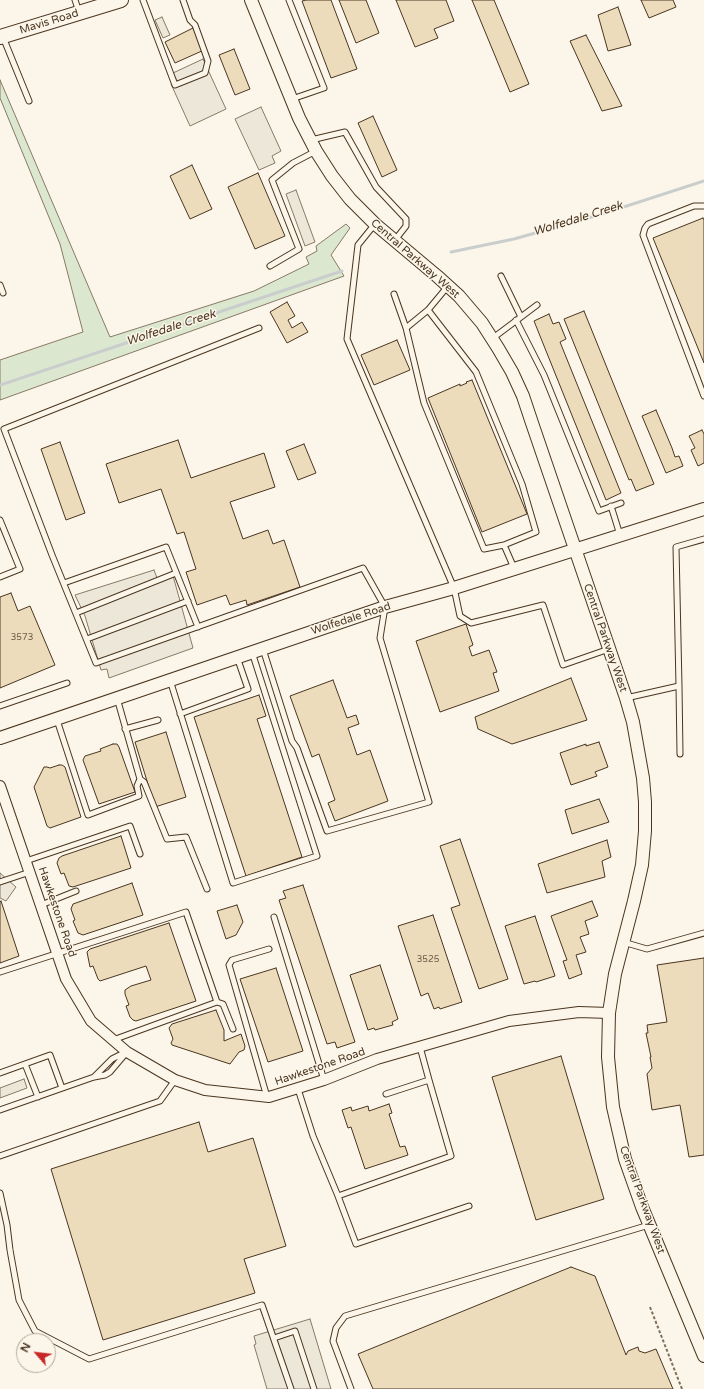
<!DOCTYPE html>
<html>
<head>
<meta charset="utf-8">
<style>
	body { margin:0 }
	#map { position:relative; width:704px; height:1389px; overflow:hidden; background:#fbf6e9; font-family:"Varela Round",sans-serif }
	canvas { display:block }
	.north { position:absolute; left:16px; top:1333px; width:40px; height:40px; box-sizing:border-box; background:#fbf6e9; border:1px solid #b4a999; border-radius:50%; rotate:298deg; font-size:11px; font-weight:700; line-height:16px; text-align:center; color:#4a3520 }
	.north::after { content:''; display:block; margin:auto; width:14px; height:18px; background:#c62828; clip-path:polygon(50% 0,100% 100%,50% 72%,0 100%) }
</style>
</head>
<body>
<div id="map">
<canvas width="704" height="1389"></canvas>
<div class="north">N</div>
</div>
<script>
const ctx = document.querySelector('canvas').getContext('2d');
ctx.lineJoin = 'round';
function fillPath(path, color) {
  ctx.fillStyle = color;
  ctx.fill(path, 'evenodd');
}
function shape(rows) {
  const path = new Path2D();
  for (const r of rows) {
    path.moveTo(r[0], r[1]);
    for (let i = 2; i < r.length; i += 2) path.lineTo(r[i], r[i + 1]);
  }
  return path;
}
function trace(path, color, width, dash) {
  ctx.strokeStyle = color;
  ctx.lineWidth = width;
  ctx.lineCap = dash ? 'butt' : 'round';
  ctx.setLineDash(dash || []);
  ctx.stroke(path);
}
function drawText(font, color, halo, rows, align = 'center') {
  ctx.font = font + ' "Varela Round",sans-serif';
  ctx.lineWidth = 3;
  ctx.setLineDash([]);
  ctx.textBaseline = 'middle';
  ctx.strokeStyle = halo;
  ctx.fillStyle = color;
  for (const [text, x, y, turn = 0] of rows) {
    ctx.save();
    ctx.translate(x, y);
    ctx.rotate((+turn || 0) * Math.PI / 180);
    ctx.textAlign = isNaN(turn) ? turn : align;
    if (halo) ctx.strokeText(text, 0, 0);
    ctx.fillText(text, 0, 0);
    ctx.restore();
  }
}
const green = shape([
	[0,80,110,337,254,291,309,264,306,257,317,251,316,246,346,224,350,228,331,255,344,276,0,400,0,360,83,332,60,244,0,98,0,80]
]);
fillPath(green, '#dce7d0');
trace(green, '#887966', 1);
const parking = shape([
	[162,17,170,35,163,38,155,20,162,17],
	[203,59,226,109,190,126,171,84,177,81,173,73,203,59],
	[261,107,281,151,272,156,275,163,259,170,235,119,261,107],
	[296,190,315,242,305,246,286,194,296,190],
	[154,570,157,578,172,572,193,648,109,678,107,669,101,670,85,616,75,595,154,570],
	[0,873,16,887,6,901,0,898,0,873],
	[24,1079,27,1088,0,1098,0,1088,24,1079],
	[310,1319,331,1389,267,1389,254,1345,256,1344,254,1336,310,1319]
]);
fillPath(parking, '#ede7d9');
trace(parking, '#887966', 1);
trace(shape([
	[451,252,514,239,599,215,704,181],
	[0,385,342,271]
]), '#c9cecd', 3);
const building = shape([
	[306,0,331,0,357,69,331,78,302,1,306,0],
	[339,0,366,0,379,33,356,43,339,0],
	[396,0,446,0,454,21,434,29,438,38,415,47,396,0],
	[472,0,494,0,529,84,510,92,472,0],
	[641,0,673,0,676,7,649,18,641,0],
	[618,7,631,45,608,51,598,15,618,7],
	[193,28,204,50,175,63,165,42,193,28],
	[586,35,622,106,602,111,570,41,586,35],
	[234,49,250,89,235,95,219,55,234,49],
	[373,116,397,170,382,177,358,123,373,116],
	[192,165,212,209,190,219,170,176,192,165],
	[258,173,285,236,255,249,228,187,258,173],
	[703,218,704,220,704,363,653,238,703,218],
	[287,302,295,316,288,320,292,328,302,322,308,332,287,343,270,312,287,302],
	[584,311,654,484,636,491,631,479,629,480,564,319,584,311],
	[549,314,553,324,559,322,566,339,560,342,621,493,606,500,534,321,549,314],
	[397,340,410,370,374,385,361,355,397,340],
	[472,380,527,514,482,532,428,398,460,384,460,386,467,383,466,382,472,380],
	[656,410,672,448,675,457,679,456,683,466,666,473,642,416,656,410],
	[702,430,704,434,704,463,698,466,691,450,695,448,689,436,702,430],
	[178,440,191,478,264,453,275,487,230,502,243,539,268,530,273,544,284,540,300,587,247,605,246,600,230,605,226,595,197,605,186,572,196,569,184,532,177,534,161,489,119,503,106,464,178,440],
	[60,442,85,513,66,520,41,449,60,442],
	[304,444,316,473,298,480,286,451,304,444],
	[11,593,18,611,30,606,55,665,0,688,0,597,11,593],
	[466,624,473,645,469,647,472,656,489,650,497,672,493,673,499,691,440,712,416,641,466,624],
	[571,678,587,720,512,744,478,729,475,717,571,678],
	[333,680,347,718,356,715,359,724,348,728,357,755,370,750,388,801,335,821,328,803,335,800,319,754,312,757,290,696,333,680],
	[259,695,266,716,257,719,302,857,246,876,194,717,259,695],
	[166,732,186,797,155,807,135,742,166,732],
	[599,742,608,767,595,772,597,776,571,785,560,753,586,744,586,746,599,742],
	[113,744,117,744,119,747,135,792,99,804,83,760,85,756,101,751,100,749,113,744],
	[59,765,62,765,65,767,81,817,50,828,47,826,34,787,44,767,47,767,50,768,59,765],
	[599,799,609,822,572,834,565,810,599,799],
	[121,836,131,868,73,887,69,886,64,873,61,874,57,863,59,858,62,856,121,836],
	[460,839,508,979,479,989,451,908,460,905,440,846,460,839],
	[607,840,611,857,602,861,605,877,547,893,538,864,607,840],
	[132,883,143,915,83,935,78,933,73,921,75,920,71,909,73,904,132,883],
	[303,885,355,1042,337,1048,335,1042,327,1044,279,900,286,898,283,891,303,885],
	[1,901,19,956,0,963,0,902,1,901],
	[592,901,598,916,585,921,589,934,580,937,586,952,576,955,582,974,569,979,563,961,567,960,551,916,592,901],
	[237,905,243,922,236,935,226,939,217,911,237,905],
	[433,915,462,1002,440,1009,439,1007,434,1009,428,993,421,996,398,926,433,915],
	[535,916,555,976,536,982,535,981,524,984,505,926,535,916],
	[169,923,196,1001,136,1021,133,1020,130,1017,126,1006,129,1005,125,994,125,990,131,986,151,980,146,966,100,981,98,979,93,966,90,967,87,952,90,949,169,923],
	[704,958,704,1155,689,1157,680,1105,652,1110,647,1074,652,1068,650,1057,651,1057,646,1033,648,1033,647,1025,667,1022,657,965,704,958],
	[380,965,398,1019,392,1022,393,1025,375,1030,374,1028,368,1030,350,975,380,965],
	[276,968,303,1051,268,1062,240,979,276,968],
	[216,1010,224,1030,224,1041,241,1034,245,1046,244,1050,239,1052,230,1064,172,1045,171,1043,173,1039,169,1028,172,1024,216,1010],
	[561,1056,604,1199,536,1220,492,1077,561,1056],
	[389,1104,392,1113,389,1114,400,1147,405,1146,408,1155,365,1169,351,1127,348,1128,342,1110,351,1107,352,1111,368,1106,369,1111,389,1104],
	[199,1122,208,1152,253,1138,286,1246,244,1259,255,1293,103,1340,51,1169,199,1122],
	[571,1267,595,1276,626,1355,628,1351,638,1347,639,1351,645,1353,656,1349,673,1389,373,1389,358,1354,571,1267]
]);
fillPath(building, '#ecdcbc');
trace(building, '#4a3520', 1);
const service = shape([
	[75,0,79,12],
	[143,0,175,85,205,73,208,61,195,25,190,20,183,0],
	[289,0,324,88,292,99],
	[3,37,29,101],
	[311,140,345,132,376,187,406,219,406,226,395,240],
	[704,206,694,206,648,224,645,228,643,235,704,396],
	[375,224,358,245,347,339,454,588,460,616,471,623,543,605,563,665,609,649],
	[270,266,299,249,272,180,293,163,316,151],
	[501,276,521,317],
	[0,285,3,293],
	[448,286,428,310,406,328,424,403,484,549,504,545,514,568],
	[394,294,406,328],
	[428,310,476,372,522,484,536,532,504,545],
	[516,320,544,375,599,511,621,503],
	[259,328,4,429,52,555,96,663,363,568,385,607,380,638,429,802,327,831,297,748,292,741,263,649],
	[493,338,537,305],
	[611,506,620,535],
	[0,520,20,569,0,577],
	[64,583,166,547,198,627],
	[76,613,176,573],
	[87,639,188,601],
	[170,680,233,883,317,856,252,652],
	[679,686,680,754],
	[117,698,140,779,144,782,167,839,186,837,207,889],
	[626,698,679,686,676,547,704,539],
	[0,706,67,683],
	[180,714,248,689,237,657],
	[57,720,88,815,139,796,137,786,140,779],
	[125,729,158,720],
	[26,861,130,826,140,854],
	[0,882,30,872],
	[41,905,76,891],
	[274,917,324,1080],
	[623,942,647,949,704,933],
	[0,972,186,912,217,1002,113,1040],
	[217,1002,223,1004,233,1029],
	[25,1064,38,1097],
	[0,1073,50,1055,62,1088],
	[94,1077,112,1059,124,1053],
	[298,1089,313,1136,338,1196,451,1156,429,1080],
	[386,1094,429,1080,420,1047],
	[267,1097,229,965,232,960,269,949],
	[0,1110,94,1077,105,1075,110,1072,127,1052],
	[0,1156,160,1101,175,1080],
	[0,1193,7,1225,10,1250,19,1300,35,1331,89,1359,262,1305,291,1389],
	[338,1196,356,1244,469,1206],
	[274,1338,295,1331,314,1389],
	[351,1389,333,1341,336,1328,345,1316,649,1225]
]);
const minor = shape([
	[0,786,66,979,91,1021,127,1052,175,1080,205,1090,269,1097,324,1080,377,1059,509,1021,579,1012,609,1013]
]);
const tertiary = shape([
	[251,0,299,118,316,151,332,176,350,199,375,224,437,276,459,296,482,323,498,348,512,372,523,396,532,423,626,698,633,722,643,778,645,802,645,831,642,865,634,901,615,974,609,1013,608,1057,613,1107,625,1159,642,1207,704,1356],
	[0,738,385,607,454,588,704,509]
]);
const secondary = shape([
	[0,37,121,0]
]);
trace(service, '#4a3520', 7);
trace(minor, '#4a3520', 12);
trace(tertiary, '#4a3520', 14);
trace(secondary, '#4a3520', 16);
trace(shape([
	[650,1307,682,1389]
]), '#7f6f5c', 2, [3, 2]);
trace(service, '#fbf6e9', 5);
trace(minor, '#fbf6e9', 10);
trace(tertiary, '#fbf6e9', 12);
trace(secondary, '#fbf6e9', 14);
drawText('9px', '#725f47', null, [
	["3573",22,638],
	["3525",428,960]
]);
drawText('11px', '#4a3520', '#fbf6e9', [
	["Mavis Road",49,22,-17],
	["Central Parkway West",415,259,41],
	["Wolfedale Road",351,619,-18],
	["Central Parkway West",605,638,71],
	["Hawkestone Road",57,912,71],
	["Hawkestone Road",320,1067,-19],
	["Central Parkway West",642,1200,70]
]);
drawText('italic 12px', '#4a3520', '#fbf6e9', [
	["Wolfedale Creek",578,219,-17],
	["Wolfedale Creek",171,328,-18]
]);
</script>
</body>
</html>
